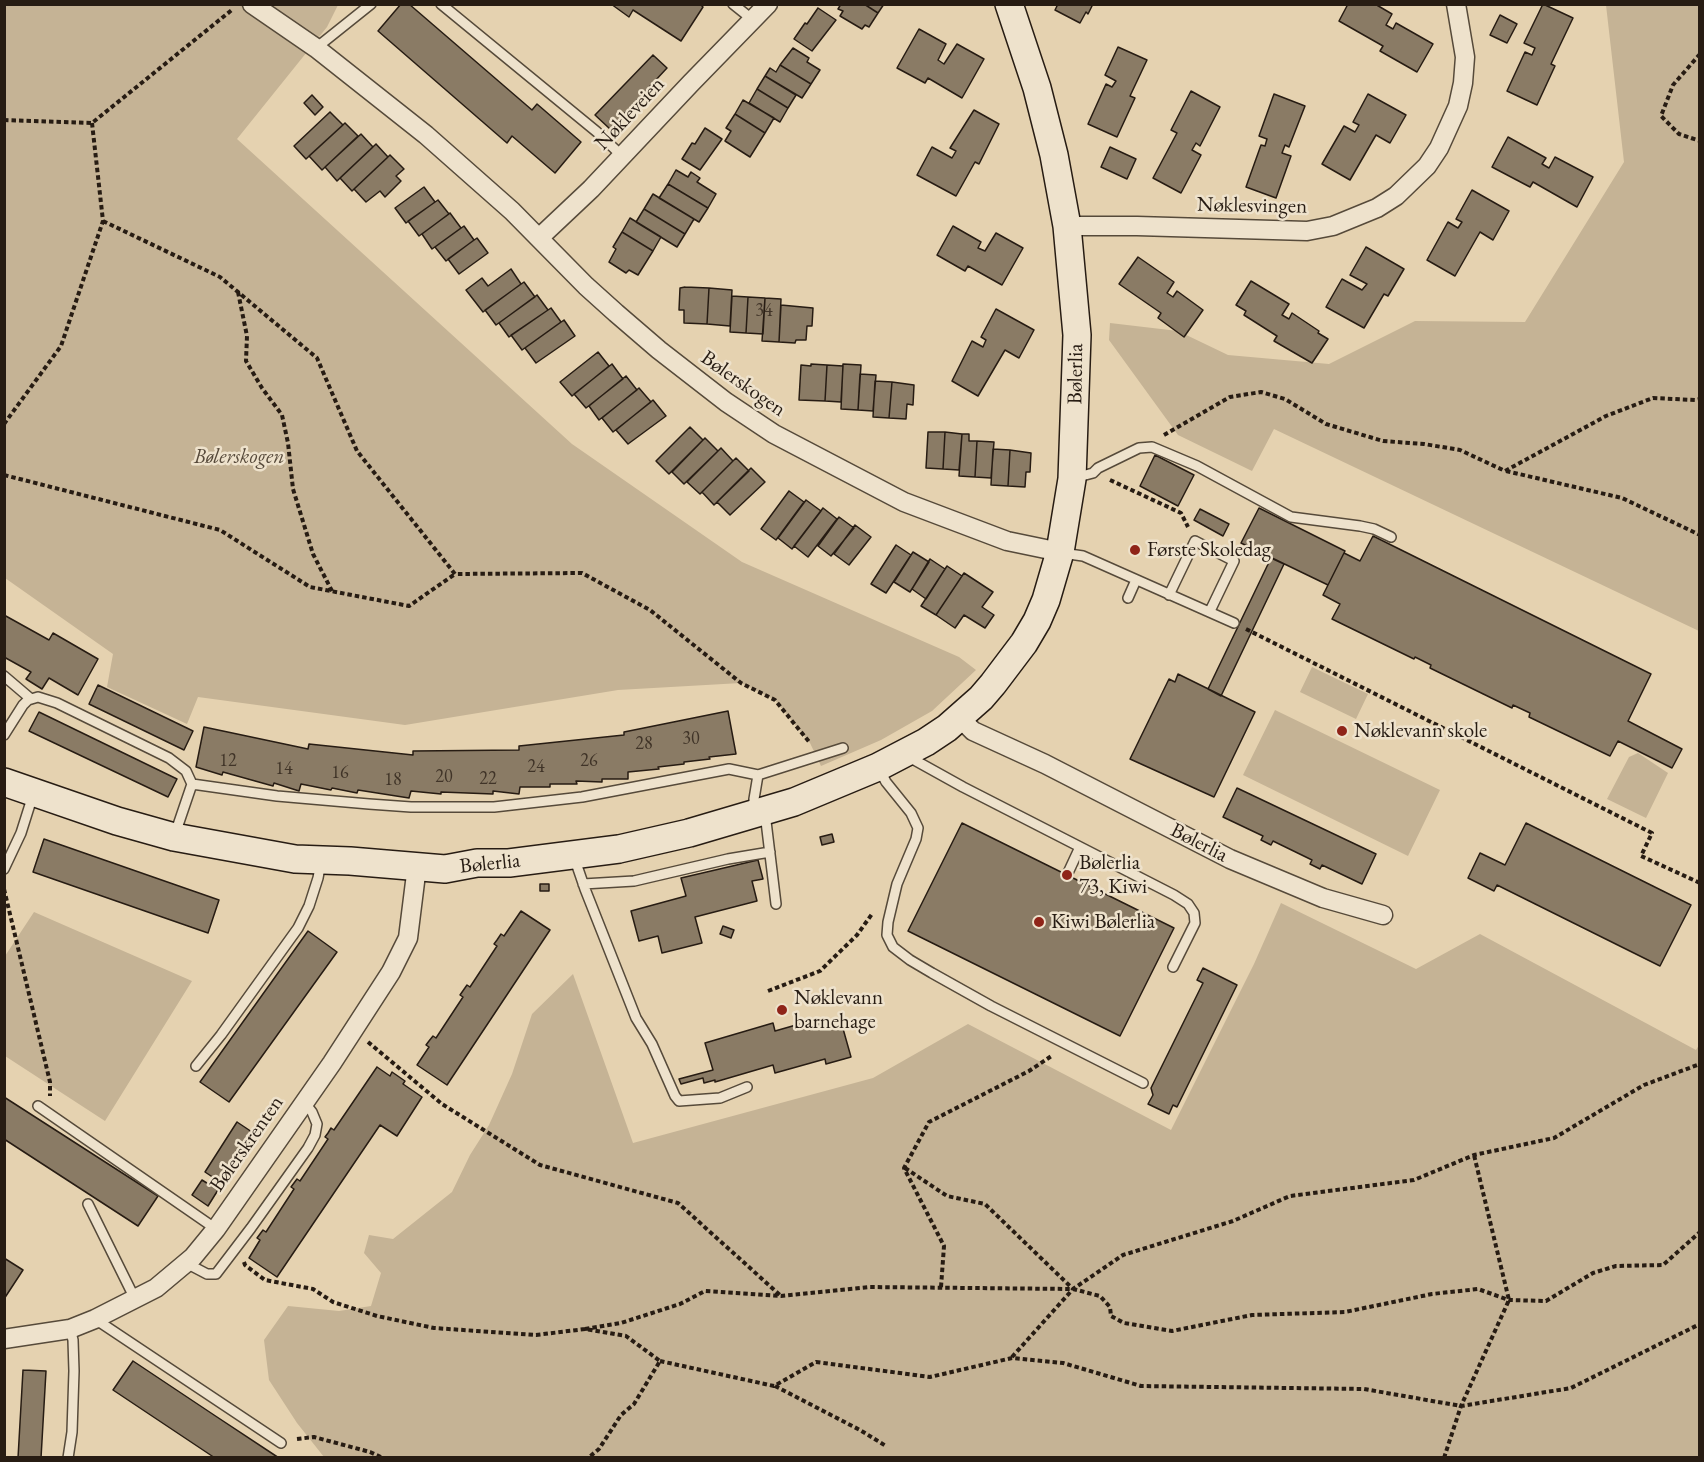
<!DOCTYPE html>
<html>
<head>
<meta charset="utf-8">
<style>
	body { margin:0 }
	#map { position:relative; width:1704px; height:1462px; overflow:hidden; background:#e5d2b0; font-family:"EB Garamond",serif }
	canvas { display:block }
	.frame { position:absolute; inset:0; border:6px solid #271c13; pointer-events:none }
</style>
</head>
<body>
<div id="map">
<canvas width="1704" height="1462"></canvas>
<div class="frame"></div>
</div>
<script>
const ctx = document.querySelector('canvas').getContext('2d');
ctx.lineJoin = 'round';
function fillPath(path, color) {
  ctx.fillStyle = color;
  ctx.fill(path, 'evenodd');
}
function shape(rows) {
  const path = new Path2D();
  for (const r of rows) {
    path.moveTo(r[0], r[1]);
    for (let i = 2; i < r.length; i += 2) path.lineTo(r[i], r[i + 1]);
  }
  return path;
}
function trace(path, color, width, dash) {
  ctx.strokeStyle = color;
  ctx.lineWidth = width;
  ctx.lineCap = dash ? 'butt' : 'round';
  ctx.setLineDash(dash || []);
  ctx.stroke(path);
}
function drawText(font, color, halo, rows, align = 'center') {
  ctx.font = font + ' "EB Garamond",serif';
  ctx.lineWidth = 5;
  ctx.setLineDash([]);
  ctx.textBaseline = 'middle';
  ctx.strokeStyle = halo;
  ctx.fillStyle = color;
  for (const [text, x, y, turn = 0] of rows) {
    ctx.save();
    ctx.translate(x, y);
    ctx.rotate((+turn || 0) * Math.PI / 180);
    ctx.textAlign = isNaN(turn) ? turn : align;
    if (halo) ctx.strokeText(text, 0, 0);
    ctx.fillText(text, 0, 0);
    ctx.restore();
  }
}
fillPath(shape([
	[5,5,338,5,327,27,237,139,572,444,742,562,959,657,976,670,932,711,881,740,821,766,810,743,775,700,741,683,618,690,405,725,198,697,187,724,107,687,113,654,5,578],
	[1606,5,1699,5,1699,631,1274,429,1252,471,1178,435,1109,340,1110,323,1178,331,1228,355,1329,364,1415,321,1525,322,1624,162],
	[1312,667,1368,694,1356,719,1300,692],
	[1275,710,1440,790,1408,856,1243,775],
	[1638,753,1668,773,1646,818,1607,799,1629,757],
	[1281,903,1416,969,1480,934,1696,1050,1699,1045,1699,1457,324,1457,297,1423,269,1380,264,1340,288,1306,339,1311,371,1306,381,1273,364,1253,369,1235,393,1239,452,1192,470,1155,489,1125,512,1074,532,1014,573,974,633,1143,873,1078,968,1024,1171,1130,1254,964],
	[34,912,192,981,105,1121,5,1056,5,956]
]), '#c5b395');
const building = shape([
	[401,4,409,4,532,110,537,104,581,142,555,173,512,136,507,143,378,31,401,4],
	[611,4,700,4,703,7,681,41,633,10,629,17,611,4],
	[841,4,864,4,878,13,869,27,865,25,862,29,840,16,843,11,838,9,841,4],
	[864,4,884,4,878,13,864,4],
	[1058,4,1093,4,1088,14,1086,12,1080,23,1055,10,1058,4],
	[1348,4,1375,4,1392,14,1386,25,1393,29,1396,23,1433,44,1417,72,1380,51,1383,46,1339,21,1348,4],
	[1543,4,1573,18,1551,64,1555,66,1537,105,1507,91,1525,52,1532,55,1535,48,1524,43,1543,4],
	[818,8,836,20,812,51,794,39,805,23,807,24,818,8],
	[1500,15,1517,24,1507,43,1490,35,1500,15],
	[919,29,946,44,938,60,944,64,957,44,984,59,962,98,928,78,925,83,897,68,919,29],
	[1118,47,1147,60,1130,96,1135,98,1117,137,1088,124,1106,84,1112,87,1116,81,1105,75,1118,47],
	[793,48,809,58,807,62,820,70,811,84,780,65,793,48],
	[653,55,667,68,610,129,595,115,653,55],
	[780,65,811,84,802,98,765,76,770,68,776,72,780,65],
	[765,76,796,95,788,108,757,89,765,76],
	[757,89,788,108,780,122,749,103,757,89],
	[1191,91,1220,107,1200,146,1196,143,1192,150,1201,155,1181,193,1153,178,1177,133,1171,130,1191,91],
	[1274,94,1305,106,1289,147,1285,145,1282,153,1291,156,1276,198,1246,187,1261,145,1265,146,1267,139,1259,136,1274,94],
	[1368,94,1406,115,1390,143,1376,135,1350,180,1322,164,1344,126,1355,132,1359,125,1353,122,1368,94],
	[312,95,323,107,315,115,304,103,312,95],
	[743,100,774,118,765,133,735,114,743,100],
	[974,110,999,124,979,164,975,162,956,196,917,175,932,147,952,158,956,151,950,148,974,110],
	[330,112,343,125,306,159,294,146,330,112],
	[735,114,765,133,750,157,725,141,731,131,726,128,735,114],
	[345,123,358,136,322,170,309,156,345,123],
	[705,128,722,139,700,170,682,159,692,143,695,144,705,128],
	[361,134,373,147,337,181,325,167,361,134],
	[1508,137,1546,158,1542,164,1549,168,1555,157,1593,177,1577,207,1533,182,1530,187,1492,167,1508,137],
	[376,144,388,157,352,191,340,178,376,144],
	[1110,147,1136,159,1127,179,1101,167,1110,147],
	[390,155,404,169,396,176,401,181,385,197,380,191,366,202,354,189,390,155],
	[676,170,688,177,691,172,700,178,697,182,716,194,708,208,668,184,676,170],
	[668,184,708,208,699,222,659,198,668,184],
	[424,187,435,202,406,223,395,208,424,187],
	[1472,190,1509,211,1493,240,1480,232,1455,276,1427,260,1448,222,1458,228,1462,222,1456,219,1472,190],
	[653,194,694,219,685,234,644,209,653,194],
	[438,200,449,214,419,236,408,221,438,200],
	[644,209,685,234,677,247,636,222,644,209],
	[450,213,461,228,432,249,422,234,450,213],
	[630,218,661,237,653,251,622,232,630,218],
	[464,226,474,240,446,261,435,247,464,226],
	[953,226,981,242,978,248,985,251,996,233,1023,248,1002,285,968,266,965,271,937,255,953,226],
	[622,232,653,251,638,275,629,270,626,273,609,262,616,249,613,247,622,232],
	[477,238,488,253,459,274,448,259,477,238],
	[1366,247,1404,269,1388,296,1384,294,1364,328,1326,307,1342,279,1362,290,1367,284,1350,275,1366,247],
	[1138,257,1174,282,1167,293,1173,297,1177,291,1203,310,1184,337,1158,318,1161,313,1119,284,1138,257],
	[511,269,521,284,483,312,466,290,482,278,488,286,511,269],
	[1251,281,1289,304,1282,315,1289,319,1292,313,1319,331,1318,333,1328,339,1312,363,1274,341,1277,336,1244,315,1246,311,1236,305,1251,281],
	[524,282,535,297,496,325,485,310,524,282],
	[685,287,709,288,707,324,684,323,684,310,679,310,680,288,685,287],
	[709,288,732,290,730,326,707,324,709,288],
	[537,295,548,310,509,337,499,323,537,295],
	[732,296,748,297,746,333,730,332,732,296],
	[748,297,765,298,763,334,746,333,748,297],
	[765,298,781,299,779,342,762,341,765,298],
	[781,305,813,308,812,326,807,326,806,340,796,340,795,343,779,342,781,305],
	[551,308,561,322,522,350,511,335,551,308],
	[996,309,1034,330,1019,358,1005,350,978,396,952,381,972,341,983,347,986,340,981,337,996,309],
	[564,320,575,336,536,363,525,348,564,320],
	[598,352,609,366,572,396,560,382,598,352],
	[612,364,623,379,586,408,574,394,612,364],
	[811,364,827,365,825,401,799,400,801,365,811,366,811,364],
	[843,364,861,365,858,410,841,409,843,364],
	[827,365,843,366,841,402,825,401,827,365],
	[860,374,876,375,873,411,858,410,860,374],
	[626,376,637,390,599,420,589,406,626,376],
	[875,381,892,382,889,418,873,417,875,381],
	[892,382,914,385,913,405,907,404,906,419,889,418,892,382],
	[639,388,651,402,613,432,602,418,639,388],
	[653,400,666,416,628,444,616,430,653,400],
	[690,427,703,440,669,474,656,461,690,427],
	[928,432,945,432,943,469,926,468,928,432],
	[945,432,962,434,959,470,943,469,945,432],
	[962,434,969,434,969,441,977,441,975,477,959,476,962,434],
	[705,438,718,451,684,484,672,472,705,438],
	[977,441,994,442,991,478,975,477,977,441],
	[721,448,733,461,700,494,687,482,721,448],
	[993,449,1010,450,1008,486,991,485,993,449],
	[1010,450,1031,453,1030,472,1026,472,1025,487,1008,486,1010,450],
	[1155,455,1194,475,1178,506,1140,486,1155,455],
	[736,458,749,471,714,505,702,492,736,458],
	[751,468,765,482,730,515,717,502,751,468],
	[789,491,804,502,776,540,761,529,789,491],
	[806,500,821,511,792,549,778,538,806,500],
	[823,508,837,519,808,557,794,546,823,508],
	[1259,508,1345,551,1328,585,1241,543,1259,508],
	[1200,509,1229,524,1223,536,1194,520,1200,509],
	[839,517,854,528,831,556,818,546,839,517],
	[855,525,871,537,849,565,834,554,855,525],
	[1373,536,1651,674,1628,721,1682,749,1672,768,1618,741,1610,756,1529,717,1530,713,1513,705,1512,708,1430,668,1431,665,1415,657,1414,659,1332,619,1340,604,1323,595,1344,553,1360,561,1373,536],
	[896,545,911,555,886,593,871,584,896,545],
	[913,552,929,562,910,592,894,582,913,552],
	[1271,558,1284,564,1221,696,1208,689,1271,558],
	[930,559,945,569,926,599,912,589,930,559],
	[947,566,962,576,936,615,921,606,947,566],
	[964,573,993,592,982,607,994,615,985,628,964,615,955,628,936,615,964,573],
	[4,615,49,640,53,633,98,659,78,695,49,678,42,689,26,679,31,672,4,657,4,615],
	[1178,674,1255,712,1214,797,1130,759,1169,679,1175,682,1178,674],
	[98,685,193,731,184,750,89,704,98,685],
	[728,711,736,754,709,757,710,759,684,762,684,764,658,767,659,769,628,772,628,779,602,779,602,782,576,781,577,784,550,784,550,787,520,787,519,794,493,791,493,794,441,792,441,794,411,791,409,798,358,790,357,793,332,788,331,790,301,784,299,791,274,783,273,786,223,772,222,775,196,767,204,727,308,749,309,744,413,755,413,751,519,750,519,746,624,735,624,732,728,711],
	[39,712,177,779,168,797,29,731,39,712],
	[1237,788,1376,854,1362,884,1322,865,1320,869,1310,864,1312,860,1273,841,1271,845,1261,840,1263,836,1223,817,1237,788],
	[962,823,1174,928,1120,1036,908,931,962,823],
	[1526,823,1691,905,1660,966,1497,885,1494,891,1468,878,1480,853,1505,865,1526,823],
	[832,834,834,842,822,845,820,837,832,834],
	[44,839,219,900,208,933,33,872,44,839],
	[758,860,763,879,752,881,757,901,695,917,702,943,662,953,658,936,639,941,631,911,686,896,681,878,758,860],
	[540,884,549,884,549,891,540,891,540,884],
	[521,911,550,930,447,1085,417,1065,429,1047,426,1045,429,1041,433,1036,436,1038,463,997,460,995,467,985,470,987,497,946,494,944,497,940,501,934,504,936,521,911],
	[723,926,734,930,731,938,720,934,723,926],
	[308,931,337,952,229,1102,200,1082,308,931],
	[1203,968,1237,985,1177,1107,1173,1105,1169,1114,1148,1104,1153,1095,1151,1088,1203,983,1197,980,1203,968],
	[840,1018,851,1057,826,1064,825,1059,775,1073,773,1065,715,1082,715,1080,704,1083,703,1078,681,1084,679,1079,713,1070,705,1043,773,1023,775,1031,817,1019,818,1024,840,1018],
	[377,1067,390,1076,392,1072,405,1081,403,1084,422,1097,397,1136,380,1125,277,1277,249,1258,260,1240,257,1238,263,1230,266,1232,294,1189,291,1187,297,1179,300,1181,328,1139,325,1137,328,1133,331,1128,334,1130,377,1067],
	[4,1097,158,1196,138,1226,4,1139,4,1097],
	[237,1122,255,1134,223,1184,205,1172,237,1122],
	[202,1180,218,1190,208,1206,192,1195,202,1180],
	[4,1258,23,1270,4,1299,4,1258],
	[133,1361,214,1415,279,1458,215,1458,113,1390,133,1361],
	[23,1370,46,1371,41,1458,18,1458,23,1370]
]);
fillPath(building, '#8a7b65');
trace(building, '#271c13', 1.5);
const lane = shape([
	[441,4,597,132,622,156],
	[733,4,753,20],
	[316,48,371,4],
	[1074,478,1093,473,1098,468,1139,448,1152,447,1197,466,1291,517,1360,526,1374,529,1391,537],
	[1062,553,1083,556,1234,623],
	[1169,595,1195,541,1234,561,1210,611],
	[1128,598,1136,580],
	[4,676,31,699],
	[4,735,23,705,28,700,38,697,57,703,169,758,186,771,192,784,175,834],
	[909,757,963,787,1174,895,1188,904,1194,913,1195,923,1173,967],
	[879,769,886,782,911,813,918,828,916,839,897,884,888,922,887,935,893,947,910,960,932,973,991,1006,1143,1083],
	[192,784,277,796,369,804,411,807,494,807,582,797,729,769,758,775,843,748],
	[754,812,754,799,758,775],
	[765,813,776,904],
	[574,857,585,889,636,1018,652,1044,675,1096,679,1101,720,1098,747,1087],
	[4,869,21,833,33,795],
	[1067,875,1080,847],
	[583,884,634,881,728,859,770,852],
	[196,1066,221,1035,298,928,309,906,318,878,321,862],
	[38,1106,216,1229],
	[88,1204,135,1299],
	[186,1263,207,1274,216,1274,251,1228,308,1148,315,1135,317,1124,312,1112,304,1102],
	[95,1319,281,1443],
	[68,1458,72,1432,74,1371,73,1340,70,1329]
]);
const street = shape([
	[252,4,316,48,426,135,512,211,586,286,616,313,659,350,726,402,774,434,904,502,1007,541,1060,552],
	[1067,226,1137,226,1307,231,1333,226,1377,208,1396,196,1427,166,1439,148,1458,106,1463,83,1465,57,1456,4],
	[539,238,591,189,691,83,768,4],
	[960,718,973,731,1045,764,1230,859,1323,898,1383,915],
	[4,1339,70,1329,95,1319,156,1288,193,1257,216,1229,332,1063,391,972,408,938,417,866]
]);
const secondary = shape([
	[4,782,117,821,174,837,295,859,350,861,445,869,477,863,509,863,619,849,689,833,794,802,878,767,926,742,947,728,981,698,993,684,1024,643,1037,621,1046,600,1060,552,1072,479,1077,335,1067,226,1054,155,1037,88,1009,4]
]);
trace(lane, '#564a3a', 12);
trace(street, '#564a3a', 21);
trace(secondary, '#271c13', 30);
trace(shape([
	[1700,54,1673,85,1661,116,1679,134,1700,141],
	[4,120,92,123,233,9],
	[103,221,220,277,317,358,357,451,455,574,582,573,650,610,741,683,775,700,810,743],
	[238,292,247,336,246,361,262,388,282,415,288,443,293,489,313,554,332,591],
	[4,424,61,346,103,221,92,123],
	[1164,435,1230,397,1261,392,1285,399,1326,424,1383,441,1424,444,1460,450,1505,471,1606,416,1653,398,1695,400,1700,399],
	[1506,471,1622,498,1700,535],
	[4,475,220,530,310,587,409,606,455,574],
	[1110,480,1181,513,1188,527],
	[1246,629,1652,833,1641,856,1700,883],
	[4,889,50,1082,50,1096],
	[768,991,820,971,857,935,872,914],
	[368,1042,442,1104,540,1165,678,1203,781,1296],
	[905,1168,947,1196,985,1204,1073,1289],
	[244,1262,245,1265,265,1280,313,1289,333,1302,377,1316,434,1328,536,1335,585,1329,626,1336,660,1361,634,1404,621,1415,599,1449,588,1458],
	[941,1287,944,1246,904,1168,929,1122,1029,1071,1053,1055],
	[585,1329,621,1323,680,1304,705,1291,781,1296,869,1287,1073,1289,1100,1296,1110,1307,1111,1316,1124,1323,1172,1331,1252,1315,1345,1312,1432,1294,1478,1289,1509,1300,1546,1301,1593,1273,1616,1266,1663,1265,1700,1232],
	[1012,1357,1073,1289,1123,1255,1233,1221,1290,1196,1414,1180,1474,1155,1554,1138,1644,1085,1700,1064],
	[660,1361,774,1386,816,1362,930,1377,1012,1358,1063,1363,1141,1386,1364,1389,1461,1406,1571,1388,1700,1324],
	[775,1386,860,1430,886,1446],
	[297,1439,314,1437,370,1452,383,1458],
	[1444,1458,1461,1406,1509,1300,1474,1155]
]), '#271c13', 4, [4.5, 3]);
trace(lane, '#eee2cc', 9);
trace(street, '#eee2cc', 18);
trace(secondary, '#eee2cc', 27);
for (const [x, y, r, color] of [
	[1135,550,6,"#8f2418"],
	[1342,731,6,"#8f2418"],
	[1067,875,6,"#8f2418"],
	[1039,922,6,"#8f2418"],
	[782,1010,6,"#8f2418"]
]) {
  const dot = new Path2D();
  dot.arc(x, y, r, 0, 2 * Math.PI);
  ctx.fillStyle = color;
  ctx.fill(dot);
  trace(dot, '#eee2cc', 2);
}
drawText('18px', '#403428', null, [
	["34",764,311],
	["30",691,739],
	["28",644,744],
	["12",228,761],
	["26",589,761],
	["24",536,767],
	["14",284,769],
	["16",340,773],
	["20",444,777],
	["22",488,779],
	["18",393,780]
]);
drawText('21px', '#271c13', '#eee2cc', [
	["Nøkleveien",630,114,-47],
	["Nøklesvingen",1252,206,1],
	["Bølerlia",1076,374,-89],
	["Bølerskogen",743,384,35],
	["Bølerlia",1199,843,27],
	["Bølerlia",490,864,-6],
	["Bølerskrenten",247,1144,-55]
]);
drawText('italic 21px', '#56493a', '#eee2cc', [
	["Bølerskogen",239,457]
]);
drawText('21px', '#271c13', '#eee2cc', [
	["Første Skoledag",1147,550],
	["Nøklevann skole",1354,731],
	["Bølerlia",1079,863],
	["73, Kiwi",1079,887],
	["Kiwi Bølerlia",1051,922],
	["Nøklevann",794,998],
	["barnehage",794,1022]
], 'left');
</script>
</body>
</html>
